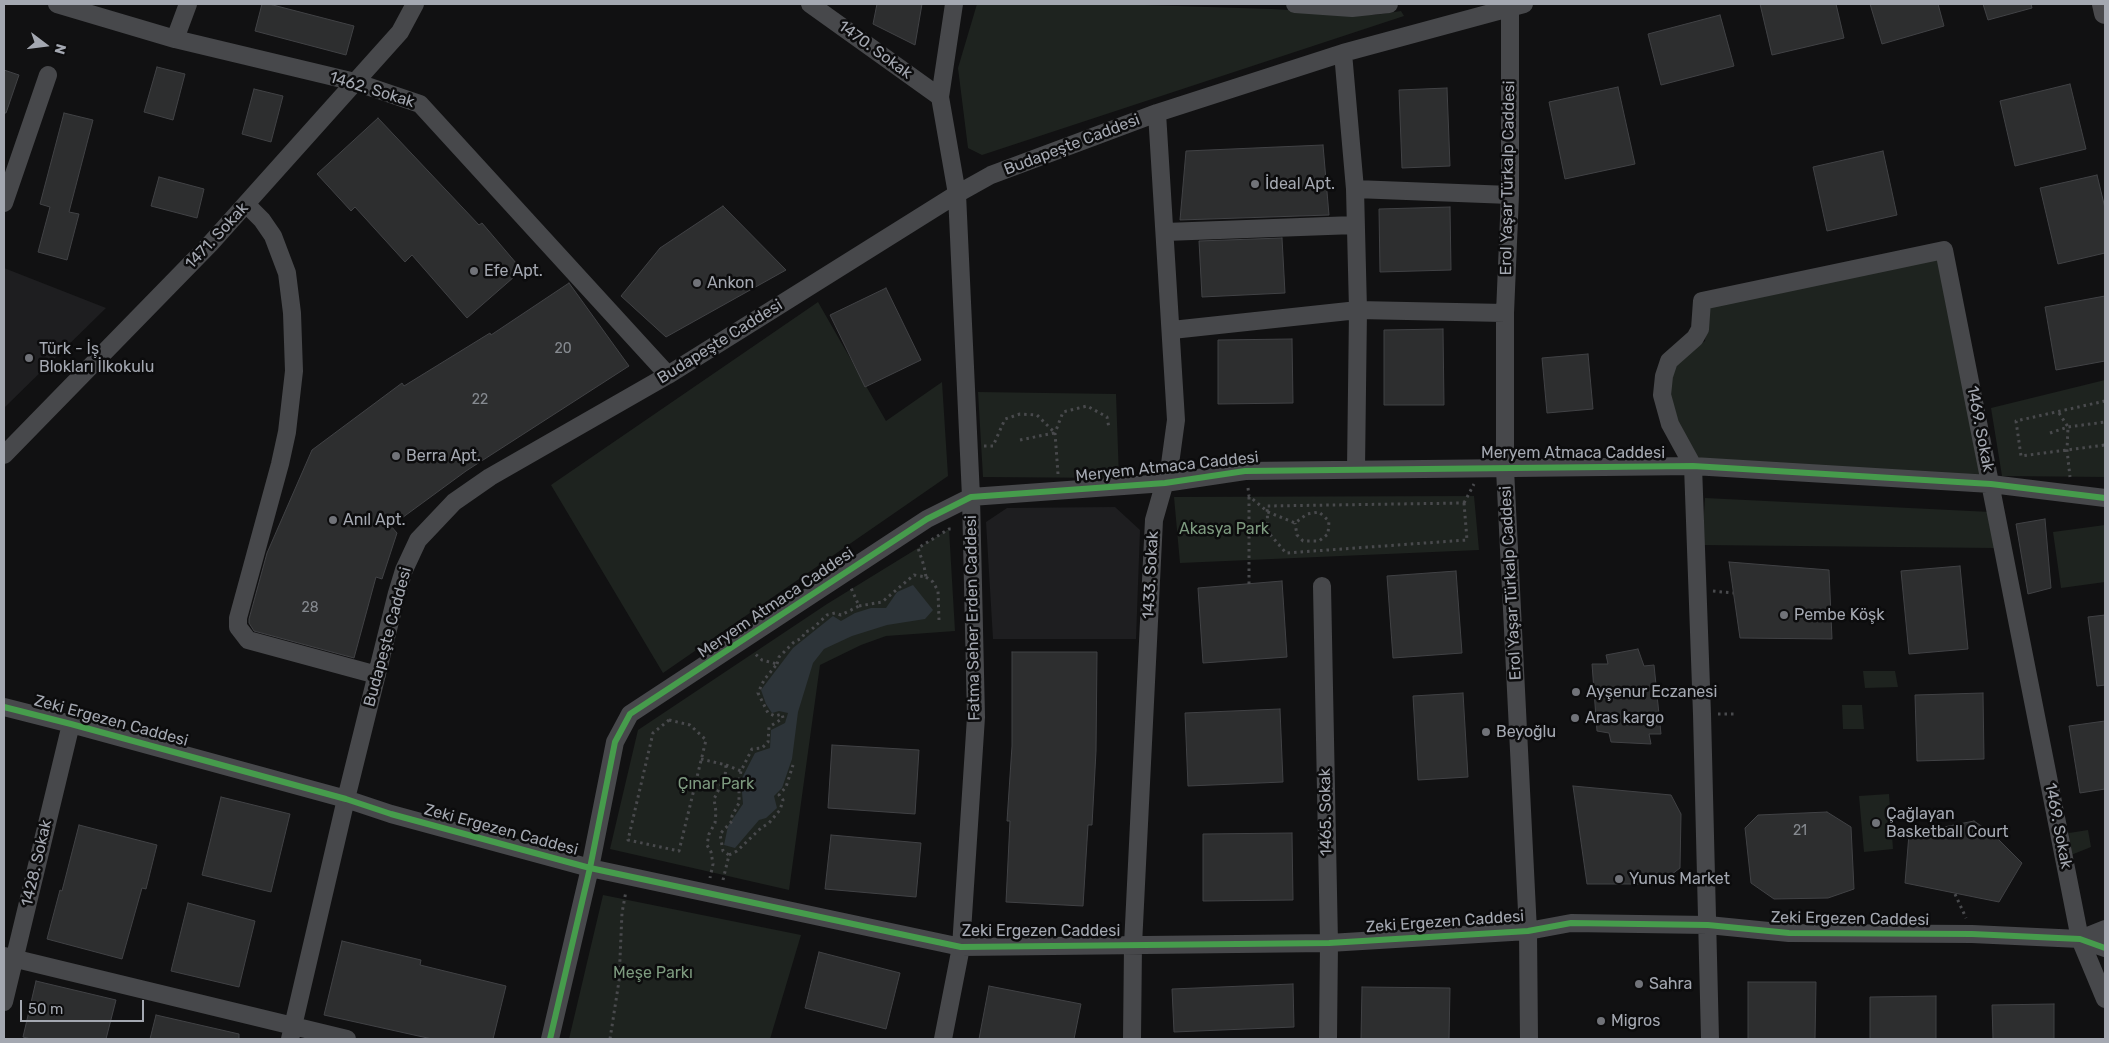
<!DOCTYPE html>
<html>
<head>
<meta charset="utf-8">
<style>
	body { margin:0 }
	#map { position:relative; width:2109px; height:1043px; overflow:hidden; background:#111112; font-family:Rubik,sans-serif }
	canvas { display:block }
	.frame { position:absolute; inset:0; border:5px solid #a4a8b1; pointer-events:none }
	.north { position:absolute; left:20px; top:20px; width:50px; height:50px; -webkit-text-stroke:4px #0c0c0d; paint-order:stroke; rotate:105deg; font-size:14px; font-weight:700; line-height:20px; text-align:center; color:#a4a8b1 }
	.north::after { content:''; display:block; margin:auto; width:18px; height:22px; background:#a4a8b1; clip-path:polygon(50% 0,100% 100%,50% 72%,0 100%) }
	.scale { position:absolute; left:20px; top:1000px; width:124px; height:22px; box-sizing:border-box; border:2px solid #a4a8b1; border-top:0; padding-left:6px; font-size:15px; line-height:18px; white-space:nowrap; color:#a4a8b1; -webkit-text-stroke:4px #0c0c0d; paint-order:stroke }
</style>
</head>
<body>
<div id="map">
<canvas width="2109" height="1043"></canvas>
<div class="frame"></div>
<div class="north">N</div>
<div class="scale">50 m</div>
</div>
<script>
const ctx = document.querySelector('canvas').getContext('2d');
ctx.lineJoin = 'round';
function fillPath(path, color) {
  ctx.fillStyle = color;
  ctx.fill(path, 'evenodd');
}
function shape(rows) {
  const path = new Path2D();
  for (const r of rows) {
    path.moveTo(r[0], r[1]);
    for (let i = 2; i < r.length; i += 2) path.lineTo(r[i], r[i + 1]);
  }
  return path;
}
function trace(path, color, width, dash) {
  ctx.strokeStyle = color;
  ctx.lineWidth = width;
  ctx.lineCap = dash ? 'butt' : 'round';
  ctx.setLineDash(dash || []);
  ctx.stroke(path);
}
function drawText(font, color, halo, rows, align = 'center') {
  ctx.font = font + ' Rubik,sans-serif';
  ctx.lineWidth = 5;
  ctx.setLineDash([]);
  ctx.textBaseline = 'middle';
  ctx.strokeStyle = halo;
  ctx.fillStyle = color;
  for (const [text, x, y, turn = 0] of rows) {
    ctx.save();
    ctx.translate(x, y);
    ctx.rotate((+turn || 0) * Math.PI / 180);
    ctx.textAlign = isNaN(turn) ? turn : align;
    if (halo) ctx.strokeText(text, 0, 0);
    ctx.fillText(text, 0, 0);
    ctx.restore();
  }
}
fillPath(shape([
	[4,268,106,308,4,408],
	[1115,507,1140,530,1136,639,993,639,986,522,1007,508]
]), '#1e1e20');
fillPath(shape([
	[977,4,1113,4,1272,9,1375,15,1401,11,1404,16,982,155,968,148,958,68],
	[1938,256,1983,478,1696,459,1677,420,1668,394,1676,363,1705,341,1708,306],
	[818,302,886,421,942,382,948,476,663,673,551,485],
	[2105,380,2105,477,2002,476,1991,408],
	[978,392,1116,394,1119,478,983,477],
	[1474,496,1479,550,1180,563,1174,497],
	[1705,498,1991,512,1995,548,1702,545],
	[2105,525,2105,582,2061,588,2053,532],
	[949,529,955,631,886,636,861,645,820,665,789,890,610,849,638,730,827,604],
	[1863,671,1895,671,1898,687,1865,688],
	[1842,705,1862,705,1864,729,1843,729],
	[1889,794,1893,849,1864,852,1859,796],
	[2088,830,2091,847,2071,855,2069,833],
	[603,895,801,935,770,1039,569,1039]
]), '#1e231f');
fillPath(shape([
	[913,585,933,610,925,619,887,625,852,636,824,649,813,663,798,712,792,759,782,788,774,796,777,808,766,818,759,820,735,848,724,845,728,826,743,804,741,780,755,753,770,748,771,730,785,723,788,713,779,711,772,713,766,704,761,690,793,648,833,616,841,621,855,613,871,608,886,608,897,592]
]), '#2d3439');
const building = shape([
	[262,4,269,4,354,26,346,55,255,31,262,4],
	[877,4,922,4,915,45,873,24,877,4],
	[1760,4,1836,4,1844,38,1772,55,1760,4],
	[1870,4,1938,4,1944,26,1882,44,1870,4],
	[1983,4,2031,4,2032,8,1988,20,1983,4],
	[1720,15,1734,66,1661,85,1648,34,1720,15],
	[157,67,185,74,173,120,144,112,157,67],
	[4,70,19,75,6,113,4,113,4,70],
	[2070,84,2086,149,2015,166,2000,101,2070,84],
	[1618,87,1635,164,1565,179,1549,102,1618,87],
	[1447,88,1450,166,1402,168,1399,90,1447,88],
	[254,89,283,96,271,142,242,134,254,89],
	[64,113,93,120,69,212,79,214,67,260,38,252,50,207,40,204,64,113],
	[378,118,479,225,482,223,522,270,467,318,412,255,405,262,355,207,351,211,317,174,378,118],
	[1323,145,1329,215,1180,220,1186,151,1323,145],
	[1883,151,1897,215,1827,231,1813,167,1883,151],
	[2097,175,2105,208,2105,253,2058,264,2040,188,2097,175],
	[159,177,204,189,197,218,151,206,159,177],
	[723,206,786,270,666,337,621,296,660,248,723,206],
	[1450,207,1451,270,1380,272,1379,209,1450,207],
	[1282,238,1285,293,1202,297,1199,241,1282,238],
	[569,283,629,366,466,471,391,526,397,533,382,579,376,577,354,658,254,631,249,623,249,619,267,553,312,450,402,383,404,386,490,333,491,335,569,283],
	[886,288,921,360,865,387,830,315,886,288],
	[2105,296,2105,361,2056,370,2045,307,2105,296],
	[1443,329,1444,405,1384,405,1384,330,1443,329],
	[1292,339,1293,403,1218,404,1218,340,1292,339],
	[1588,354,1593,409,1547,413,1542,358,1588,354],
	[2045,519,2051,588,2028,594,2016,524,2045,519],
	[1729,562,1829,570,1832,639,1740,638,1729,562],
	[1960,566,1968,649,1909,654,1901,571,1960,566],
	[1456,571,1462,653,1393,658,1387,576,1456,571],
	[1282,581,1287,657,1203,663,1198,588,1282,581],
	[2105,615,2105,685,2097,686,2088,617,2105,615],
	[1638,649,1644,666,1654,665,1661,734,1649,734,1651,744,1611,742,1609,733,1597,731,1592,664,1608,664,1606,655,1638,649],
	[1012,652,1097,652,1096,751,1092,825,1088,825,1083,906,1006,902,1010,821,1007,821,1012,746,1012,652],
	[1463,693,1468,777,1418,780,1413,696,1463,693],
	[1983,693,1984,759,1917,761,1915,695,1983,693],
	[1280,709,1283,782,1188,786,1185,713,1280,709],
	[2105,721,2105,789,2080,793,2069,726,2105,721],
	[832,745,919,750,915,814,828,808,832,745],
	[1573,786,1671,795,1681,814,1680,868,1659,884,1587,884,1573,786],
	[221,797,290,814,271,892,202,875,221,797],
	[1827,812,1851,827,1854,889,1828,898,1774,899,1751,883,1745,828,1758,815,1827,812],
	[1974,821,1993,834,2022,863,1999,902,1905,883,1909,834,1974,821],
	[79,825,157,845,146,889,142,888,122,959,47,939,60,890,62,891,79,825],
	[1292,833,1293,900,1203,901,1203,834,1292,833],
	[831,835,921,843,916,897,825,889,831,835],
	[188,903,255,921,239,987,171,971,188,903],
	[342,941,421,960,420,965,506,986,493,1039,432,1039,324,1015,342,941],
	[819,952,900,973,886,1029,805,1008,819,952],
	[36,981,116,1000,106,1039,31,1039,23,1037,36,981],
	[1748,982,1816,982,1815,1039,1748,1039,1748,982],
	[1293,984,1294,1027,1174,1032,1172,989,1293,984],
	[989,986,1081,1004,1074,1039,979,1039,989,986],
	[1362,987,1450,988,1449,1039,1361,1039,1362,987],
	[1936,996,1936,1039,1870,1039,1870,997,1936,996],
	[2054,1004,2054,1039,1993,1039,1992,1005,2054,1004],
	[156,1015,239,1034,239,1039,150,1039,156,1015]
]);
fillPath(building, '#2d2e2f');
trace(building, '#414245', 1);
trace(shape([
	[2105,401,2016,421,2021,456,2105,445],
	[2059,413,2068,427,2067,450,2070,477],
	[2050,433,2068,427,2105,422],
	[1020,440,1054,433],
	[984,446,993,446,1005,419,1020,414,1037,415,1055,433],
	[1058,474,1055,433,1063,412,1087,406,1107,417,1109,428],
	[1248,488,1249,496,1268,512,1295,523,1307,514,1319,512,1329,521,1328,534,1319,541,1303,541,1297,535,1295,523],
	[1249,497,1249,584],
	[1464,503,1467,540,1286,553,1268,532,1267,506,1464,503],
	[1464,503,1474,484],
	[926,577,933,582,938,591,939,620],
	[1713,591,1733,593],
	[859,606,882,602,914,575,926,577,924,566,918,548,949,529,953,529],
	[777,664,779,657,794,642,802,638,805,632,811,630,827,615,835,613,841,615,859,606,851,588],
	[1718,714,1737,714],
	[669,720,690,725,706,740,679,851,628,840,653,733,669,720],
	[701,759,726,765,725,777,714,799,716,812,715,823,709,834,707,845,711,852,713,864,710,878],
	[726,765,741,771,752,749,762,748,768,742,769,727,783,718,782,714,775,716,768,713,758,693,764,680,777,664,762,660,753,652],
	[729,855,737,851,761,828,769,823,780,810,783,800,779,795,786,787,793,765],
	[723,880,729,855,723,851,720,834,732,821,732,816,739,803,739,781,741,771],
	[1955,894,1966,918],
	[610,1039,619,981,622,913,626,891]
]), '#494a4d', 3, [2.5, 4]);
trace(shape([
	[57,4,175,39,355,82,420,104,668,375],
	[810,4,940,97],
	[1295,4,1352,8,1389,4],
	[1510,6,1510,195,1505,313,1505,469,1528,931,1529,1039],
	[175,39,188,4],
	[1343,53,1355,189,1358,310,1356,469],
	[1355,189,1510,195],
	[4,203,48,75],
	[246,204,262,220,273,236,287,273,292,313,294,371,287,432,280,464,238,618,238,627,248,640,377,675],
	[1165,232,1355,225],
	[1172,330,1358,310,1505,313],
	[4,455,210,244,400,32,415,4],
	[1322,586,1329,943,1328,1039],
	[4,707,71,724,346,799,391,814,590,868,961,947,1329,943,1528,931,1571,923,1708,925,1789,933,1972,934,2080,939,2105,948],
	[2080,939,2105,929],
	[4,956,347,1039],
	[4,1002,71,724],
	[290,1039,346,799,397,593,404,570,418,540,454,502,490,477,668,375,957,194,991,175,1157,113,1343,53,1524,4],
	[550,1039,590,868,615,742,630,714,927,519,971,497,1165,483,1245,471,1693,466,1991,484,2105,498],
	[943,1039,961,947,976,717,971,497,957,194,940,97,954,4],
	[1132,1039,1133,945,1154,520,1170,464,1176,420,1157,113],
	[1710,1039,1702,714,1693,466,1670,424,1662,395,1664,376,1669,361,1695,338,1700,329,1702,301,1944,250,2080,939,2105,999]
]), '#47484b', 18);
trace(shape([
	[2103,4,2105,13]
]), '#4a4a4d', 22);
trace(shape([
	[4,707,71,724,346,799,391,814,590,868,961,947,1329,943,1528,931,1571,923,1708,925,1789,933,1972,934,2080,939,2105,948],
	[550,1039,590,868,615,742,630,714,927,519,971,497,1165,483,1245,471,1693,466,1991,484,2105,498]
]), '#469c4c', 6);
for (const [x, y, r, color] of [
	[1255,184,5,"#717379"],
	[474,271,5,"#717379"],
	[697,283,5,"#717379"],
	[29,358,5,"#717379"],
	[396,456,5,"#717379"],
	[333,520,5,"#717379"],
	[1784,615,5,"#717379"],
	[1576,692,5,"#717379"],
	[1575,718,5,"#717379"],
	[1486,732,5,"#717379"],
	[1876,823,5,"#717379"],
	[1619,879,5,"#717379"],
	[1639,984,5,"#717379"],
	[1601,1021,5,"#717379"]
]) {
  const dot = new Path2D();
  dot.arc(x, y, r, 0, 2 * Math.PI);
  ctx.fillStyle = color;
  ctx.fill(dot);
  trace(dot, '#0c0c0d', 2);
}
drawText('14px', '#868a90', null, [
	["20",563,349],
	["22",480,400],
	["28",310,608],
	["21",1800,831]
]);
drawText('16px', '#a4a8b1', '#0c0c0d', [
	["1470. Sokak",875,50,36],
	["1462. Sokak",372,90,17],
	["Budapeşte Caddesi",1072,145,-21],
	["Erol Yaşar Türkalp Caddesi",1508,178,-89],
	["1471. Sokak",217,236,-47],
	["Budapeşte Caddesi",720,342,-32],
	["1469. Sokak",1980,429,79],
	["Meryem Atmaca Caddesi",1573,453],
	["Meryem Atmaca Caddesi",1167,467,-6],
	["1433. Sokak",1151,575,-87],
	["Erol Yaşar Türkalp Caddesi",1511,583,-93],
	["Meryem Atmaca Caddesi",776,603,-34],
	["Fatma Seher Erden Caddesi",973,618,-91],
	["Budapeşte Caddesi",388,637,-75],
	["Zeki Ergezen Caddesi",111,721,15],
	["1465. Sokak",1326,812,-91],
	["1469. Sokak",2058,826,79],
	["Zeki Ergezen Caddesi",501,830,15],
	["1428. Sokak",37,863,-77],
	["Zeki Ergezen Caddesi",1850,919,1],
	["Zeki Ergezen Caddesi",1445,922,-4],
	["Zeki Ergezen Caddesi",1041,931]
]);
drawText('16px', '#a4a8b1', '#0c0c0d', [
	["İdeal Apt.",1265,184],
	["Efe Apt.",484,271],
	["Ankon",707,283],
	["Türk - İş",39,349],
	["Blokları İlkokulu",39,367],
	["Berra Apt.",406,456],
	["Anıl Apt.",343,520],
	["Pembe Köşk",1794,615],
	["Ayşenur Eczanesi",1586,692],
	["Aras kargo",1585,718],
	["Beyoğlu",1496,732],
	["Çağlayan",1886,814],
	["Basketball Court",1886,832],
	["Yunus Market",1629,879],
	["Sahra",1649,984],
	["Migros",1611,1021]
], 'left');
drawText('16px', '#7d9a7f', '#0c0c0d', [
	["Akasya Park",1224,529],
	["Çınar Park",716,784],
	["Meşe Parkı",653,973]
]);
</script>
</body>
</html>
